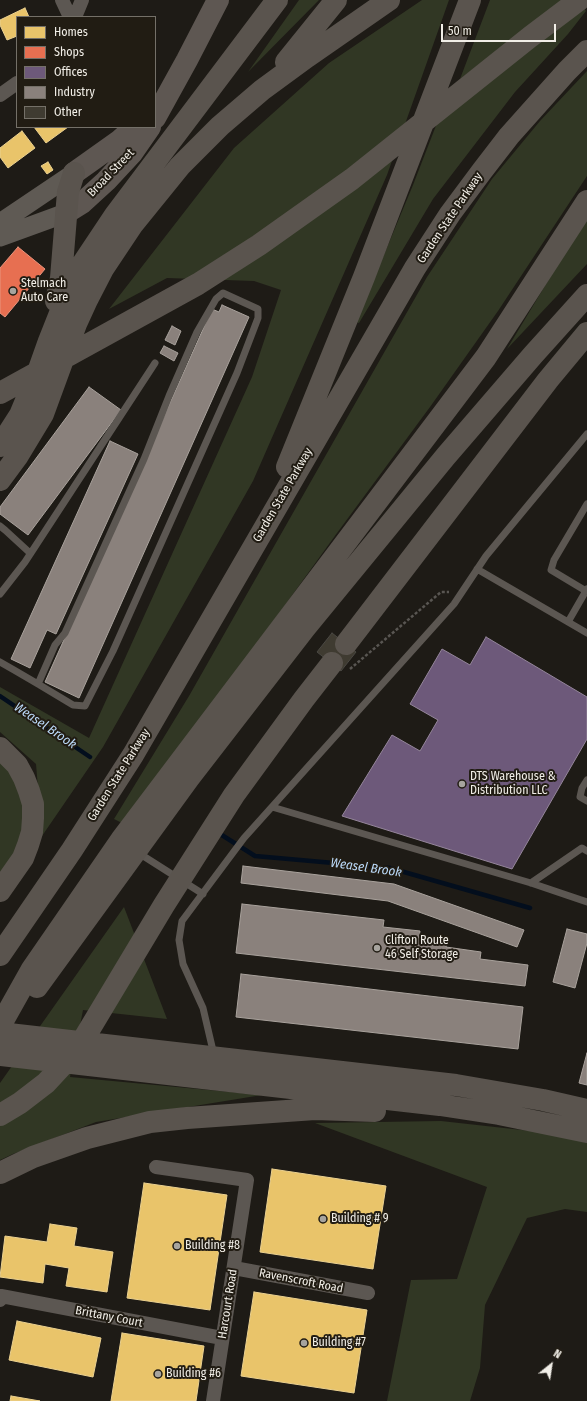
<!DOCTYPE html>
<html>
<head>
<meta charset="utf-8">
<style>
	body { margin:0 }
	#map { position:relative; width:587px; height:1401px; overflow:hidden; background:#1e1b16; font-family:"Fira Sans Condensed",sans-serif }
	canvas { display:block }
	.legend { position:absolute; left:16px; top:16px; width:140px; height:112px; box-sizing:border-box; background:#211c13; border:1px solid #747068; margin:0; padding:5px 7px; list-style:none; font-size:12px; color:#f1eee7 }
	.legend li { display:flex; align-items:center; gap:8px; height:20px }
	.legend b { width:20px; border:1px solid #747068 }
	.north { position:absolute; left:531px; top:1345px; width:40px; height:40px; -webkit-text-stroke:3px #211c13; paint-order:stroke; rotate:30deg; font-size:11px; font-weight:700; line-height:16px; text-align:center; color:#f1eee7 }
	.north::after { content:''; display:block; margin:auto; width:14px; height:18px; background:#f1eee7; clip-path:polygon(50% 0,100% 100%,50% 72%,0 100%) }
	.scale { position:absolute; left:441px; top:24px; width:115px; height:18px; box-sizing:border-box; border:2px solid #f1eee7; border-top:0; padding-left:5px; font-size:12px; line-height:14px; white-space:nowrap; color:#f1eee7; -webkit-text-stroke:3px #211c13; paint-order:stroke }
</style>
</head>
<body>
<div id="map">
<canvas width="587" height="1401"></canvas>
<ul class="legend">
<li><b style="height:11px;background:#e9c46a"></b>Homes</li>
<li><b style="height:11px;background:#e76f51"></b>Shops</li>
<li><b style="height:11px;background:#6d597a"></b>Offices</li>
<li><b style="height:11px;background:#8a817c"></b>Industry</li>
<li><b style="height:11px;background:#3f3b31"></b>Other</li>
</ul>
<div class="north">N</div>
<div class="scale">50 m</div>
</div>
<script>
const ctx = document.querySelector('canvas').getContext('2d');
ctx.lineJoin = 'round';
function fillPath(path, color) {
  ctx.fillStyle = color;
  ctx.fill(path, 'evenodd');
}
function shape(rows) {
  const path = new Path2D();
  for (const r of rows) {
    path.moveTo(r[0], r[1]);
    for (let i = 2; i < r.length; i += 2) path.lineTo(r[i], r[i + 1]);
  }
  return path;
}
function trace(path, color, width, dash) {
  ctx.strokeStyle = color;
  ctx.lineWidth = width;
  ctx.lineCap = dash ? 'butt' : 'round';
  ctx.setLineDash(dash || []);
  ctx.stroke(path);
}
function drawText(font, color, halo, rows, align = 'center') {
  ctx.font = font + ' "Fira Sans Condensed",sans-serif';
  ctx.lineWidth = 4;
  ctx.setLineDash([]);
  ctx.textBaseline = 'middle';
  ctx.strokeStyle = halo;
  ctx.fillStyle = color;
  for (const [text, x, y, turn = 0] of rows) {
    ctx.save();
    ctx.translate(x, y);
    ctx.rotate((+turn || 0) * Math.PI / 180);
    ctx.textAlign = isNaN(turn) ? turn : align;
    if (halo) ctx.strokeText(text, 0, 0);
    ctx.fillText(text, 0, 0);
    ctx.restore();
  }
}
fillPath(shape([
	[299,0,319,0,248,72],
	[422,0,449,0,387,175,253,481,103,747,42,836,36,764,0,732,0,687,89,738,252,377,281,290,254,281,167,278,109,309,234,148,329,63],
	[490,0,565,0,460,79],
	[583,7,586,11,568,34,515,92,433,199,359,323,356,322,413,185,437,123],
	[587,71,587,176,498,311,430,407,337,533,267,630,122,823,114,819,189,696,427,277,492,179,540,121],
	[587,216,587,264,507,349],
	[0,762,19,779,28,814,16,850,0,874],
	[124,907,167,1019,83,1010,70,1077,262,1095,96,1122,13,1154,0,1160,0,1083],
	[441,1121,549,1133,587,1143,587,1212,565,1209,527,1218,485,1305,480,1368,470,1401,387,1401,411,1280,457,1279,487,1187,315,1123]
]), '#313724');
const homes = shape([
	[25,8,29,17,17,17,17,36,7,40,0,25,0,20,25,8],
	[34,127,68,127,46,143,34,127],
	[22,131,35,148,8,168,0,157,0,148,22,131],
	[48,162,53,170,47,174,41,166,48,162],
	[272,1169,386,1186,373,1269,260,1252,272,1169],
	[144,1183,227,1195,210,1310,127,1298,144,1183],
	[50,1224,77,1228,74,1246,113,1252,107,1292,66,1286,69,1268,45,1264,43,1283,0,1277,5,1236,47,1242,50,1224],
	[254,1292,367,1310,354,1393,241,1376,254,1292],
	[17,1321,101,1338,93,1377,9,1360,17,1321],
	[122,1333,204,1346,196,1401,111,1401,122,1333],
	[11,1396,40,1401,10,1401,11,1396]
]);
fillPath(homes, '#e9c46a');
trace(homes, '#ebd190', 1);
const shops = shape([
	[18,247,45,269,5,317,0,313,0,268,18,247]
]);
fillPath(shops, '#e76f51');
trace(shops, '#ea957e', 1);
const offices = shape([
	[486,637,587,697,587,739,512,869,342,816,392,735,420,751,438,720,410,704,442,649,470,665,486,637]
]);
fillPath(offices, '#6d597a');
trace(offices, '#95869b', 1);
const industry = shape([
	[222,305,249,317,79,698,45,682,212,309,219,312,222,305],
	[172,326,181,331,175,345,165,340,172,326],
	[164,346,178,353,174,361,160,353,164,346],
	[89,387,121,410,28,535,0,514,0,507,89,387],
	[110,441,138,454,56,634,47,630,30,668,11,659,110,441],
	[243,866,394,884,524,930,517,947,388,901,241,883,243,866],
	[242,904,384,920,383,927,420,931,419,938,447,941,446,947,481,952,480,959,528,965,525,986,236,953,242,904],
	[567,929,587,934,587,943,575,988,553,982,567,929],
	[241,974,523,1007,518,1049,236,1017,241,974],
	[587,1053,587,1085,579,1083,587,1053]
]);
fillPath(industry, '#8a817c');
trace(industry, '#a9a29c', 1);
trace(shape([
	[0,696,90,757],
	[217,832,255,856,390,868,530,908]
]), '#030e1d', 4.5);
const building = shape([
	[332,633,356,652,341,671,317,652,332,633]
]);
fillPath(building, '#3f3b31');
trace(building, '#4a4843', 1);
trace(shape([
	[350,669,441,592,449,592]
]), '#595652', 2.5, [3, 2]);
trace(shape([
	[0,526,5,530,30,553],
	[477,569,587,633],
	[586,591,551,570,554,560,587,504],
	[0,594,25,562,155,363],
	[568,622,587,589],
	[0,662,14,670,38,684,73,705,85,706,113,651,237,373,258,318,258,309,223,293,216,299,197,332,169,396,144,459,65,633,55,645,38,684],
	[587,780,582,788,580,797,587,801],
	[272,807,531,883,587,902],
	[137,852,203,894],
	[531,883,582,848,587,851],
	[214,1055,203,1008,183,964,179,940,182,921,244,838,454,604,486,556,587,434]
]), '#5c5752', 7);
trace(shape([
	[62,0,70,17],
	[75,17,82,0],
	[0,95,17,83],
	[156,1167,247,1180,213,1401],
	[234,1268,368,1293],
	[0,1300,1,1296,222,1338]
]), '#5c5752', 14);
trace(shape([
	[0,223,74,173],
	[0,237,66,213]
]), '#5f5a54', 19);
trace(shape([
	[155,118,187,60,218,0],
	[74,173,119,141,135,127],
	[66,213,82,203,106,181,132,153,150,127]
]), '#5e5752', 22);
trace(shape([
	[286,62,336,0],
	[56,301,61,278,68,192,74,173],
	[0,393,198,284,259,245,352,179,530,37,579,0],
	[0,446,20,415,38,372,49,341,70,288,83,263,115,215,277,0],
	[287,467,364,277,470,0],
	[0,480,17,457,43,414,76,324,87,300,103,269,133,224,180,166,220,126,262,90,307,57,389,0],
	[346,644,548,380,587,333],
	[0,748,17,765,24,778,29,791,33,804,33,818,32,832,28,845,23,858,0,891],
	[0,955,72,850,133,755,415,268,450,214,482,171,509,136,567,71,587,51],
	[37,987,189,778,305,628,446,456,533,355,587,295],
	[0,1026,32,969,121,840,486,357,587,201],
	[0,1033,456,1085,543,1100,587,1110],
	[0,1055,440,1105,499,1114,587,1132],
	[0,1115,20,1103,46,1083,72,1055,83,1040,164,905,234,795,304,699,332,663],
	[0,1173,33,1157,87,1138,150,1122,187,1118,315,1109,375,1111]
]), '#5a544e', 22);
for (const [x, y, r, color] of [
	[13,291,4,"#a7a49e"],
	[462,784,4,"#a7a49e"],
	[377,948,4,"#a7a49e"],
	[323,1219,4,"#a7a49e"],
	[177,1246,4,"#a7a49e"],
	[304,1343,4,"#a7a49e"],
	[158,1374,4,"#a7a49e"]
]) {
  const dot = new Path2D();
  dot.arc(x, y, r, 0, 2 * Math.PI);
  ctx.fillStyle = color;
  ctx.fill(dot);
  trace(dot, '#211c13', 1.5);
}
drawText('12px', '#f1eee7', '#211c13', [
	["Broad Street",111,173,-46],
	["Garden State Parkway",450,218,-56],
	["Garden State Parkway",283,495,-60],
	["Garden State Parkway",119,775,-58],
	["Ravenscroft Road",301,1281,11],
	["Harcourt Road",228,1304,-81],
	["Brittany Court",109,1317,11]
]);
drawText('12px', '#f1eee7', '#211c13', [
	["Stelmach",21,284],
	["Auto Care",21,298],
	["DTS Warehouse &",470,777],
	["Distribution LLC",470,791],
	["Clifton Route",385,941],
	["46 Self Storage",385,955],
	["Building # 9",331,1219],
	["Building #8",185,1246],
	["Building #7",312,1343],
	["Building #6",166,1374]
], 'left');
drawText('italic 13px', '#bbd9f8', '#211c13', [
	["Weasel Brook",45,726,34],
	["Weasel Brook",366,868,8]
]);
</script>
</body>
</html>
